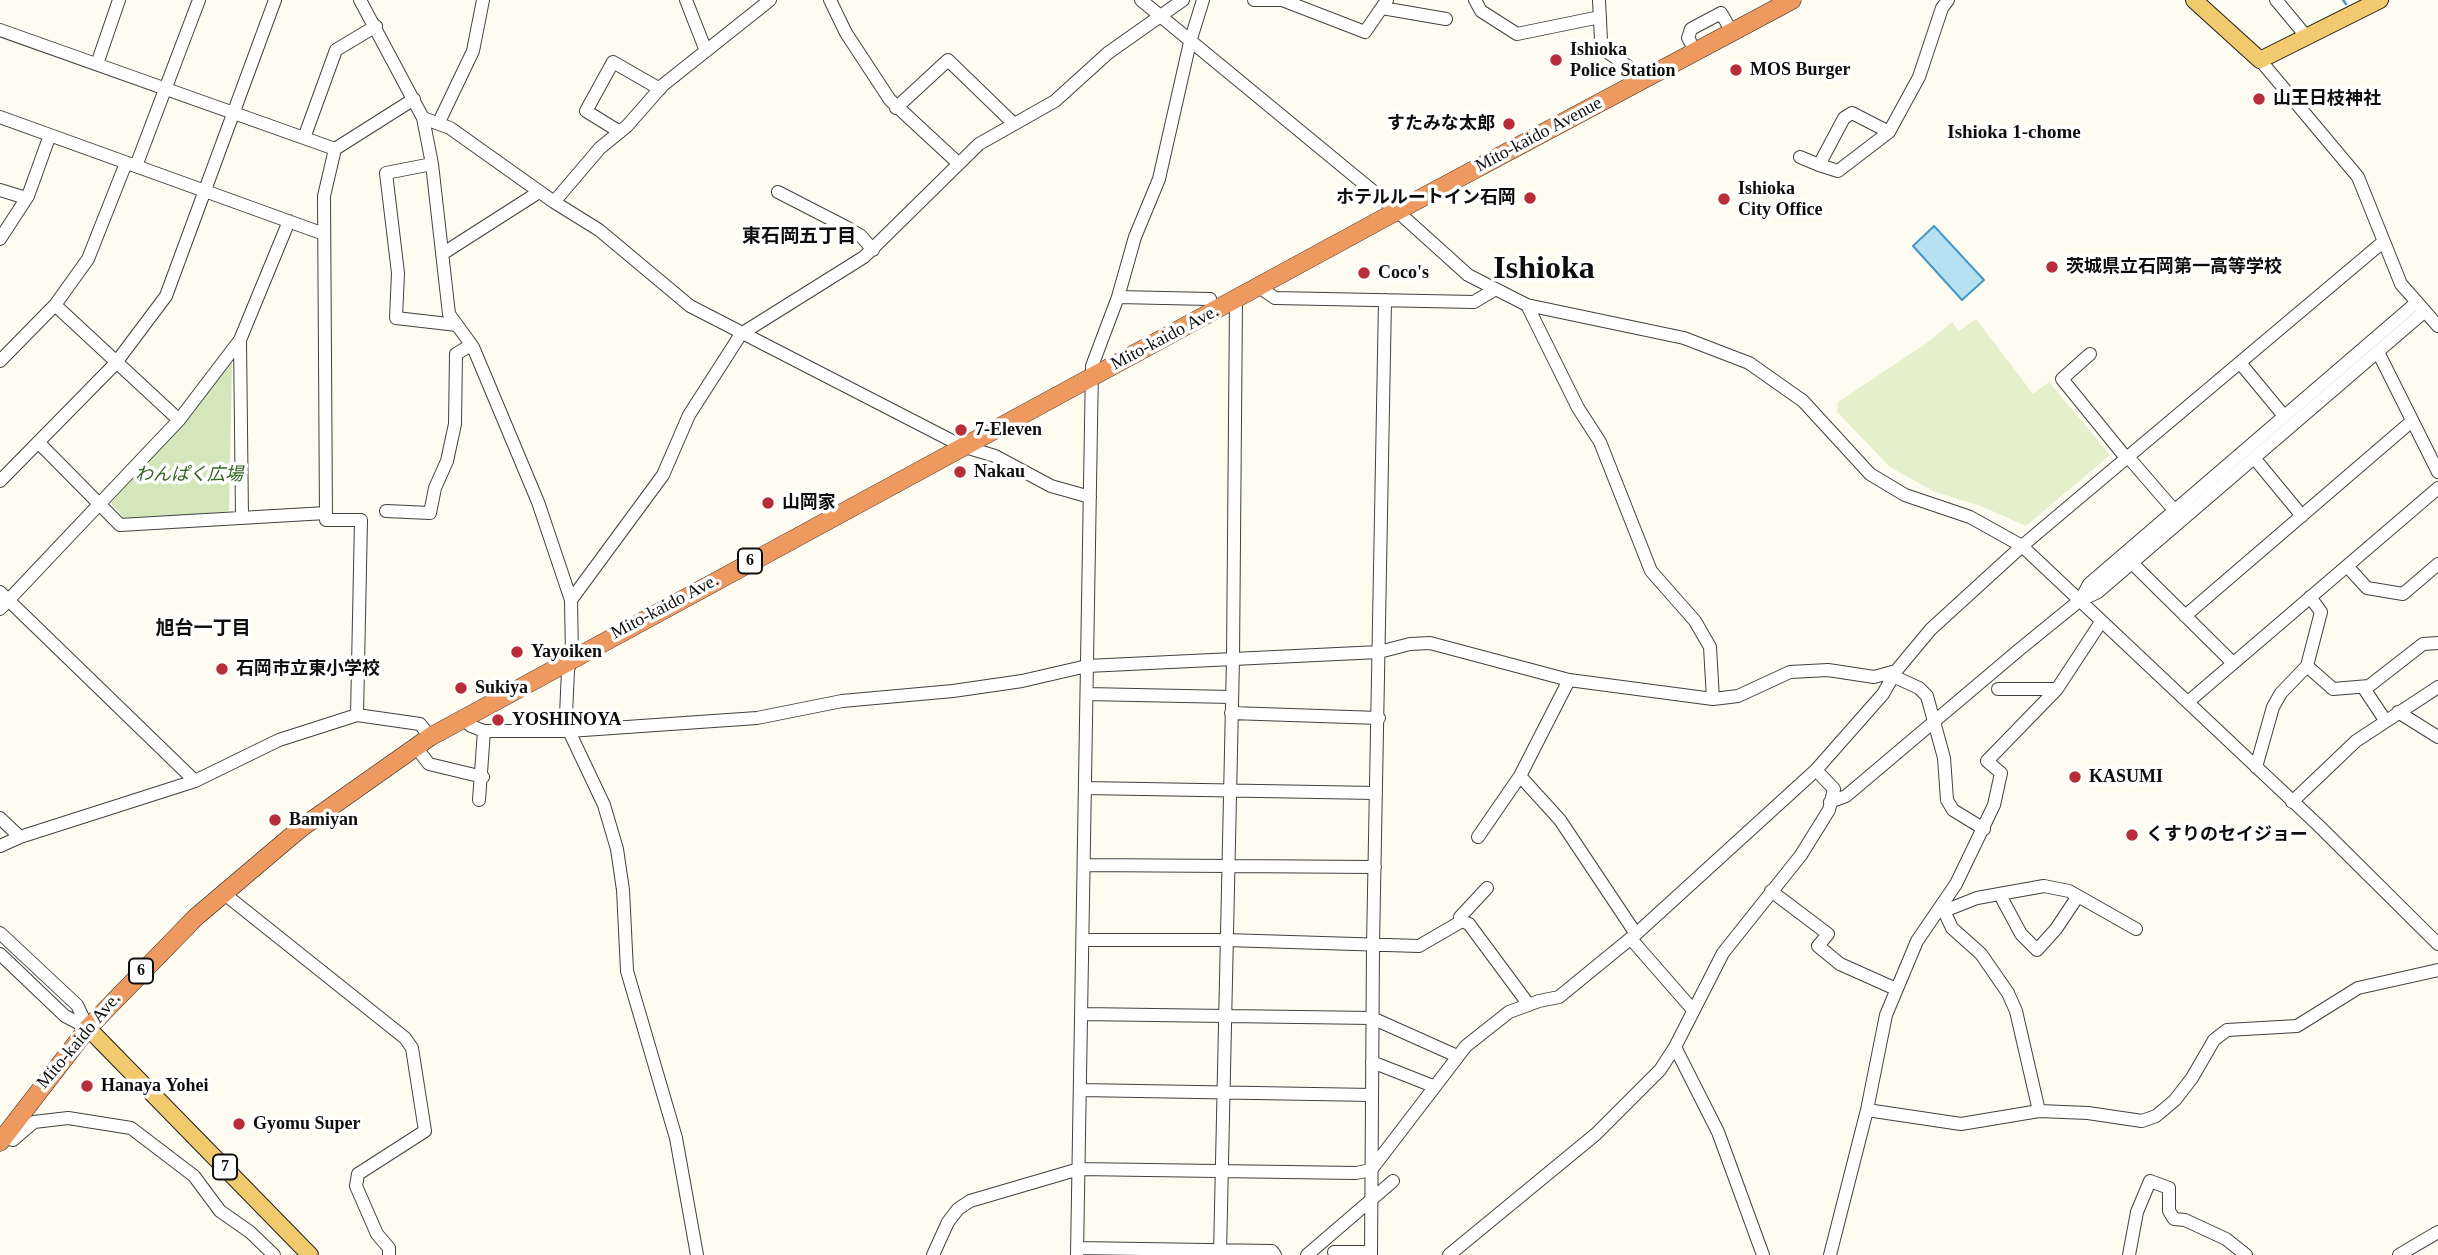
<!DOCTYPE html>
<html>
<head>
<meta charset="utf-8">
<style>
	body { margin:0 }
	canvas { display:block; background:#fefbf0 }
</style>
</head>
<body>
<canvas width="2438" height="1255"></canvas>
<script>
const ctx = document.querySelector('canvas').getContext('2d');
ctx.lineJoin = 'round';
function fillPath(path, color) {
  ctx.fillStyle = color;
  ctx.fill(path, 'evenodd');
}
function shape(rows) {
  const path = new Path2D();
  for (const r of rows) {
    path.moveTo(r[0], r[1]);
    for (let i = 2; i < r.length; i += 2) path.lineTo(r[i], r[i + 1]);
  }
  return path;
}
function trace(path, color, width, dash) {
  ctx.strokeStyle = color;
  ctx.lineWidth = width;
  ctx.lineCap = dash ? 'butt' : 'round';
  ctx.setLineDash(dash || []);
  ctx.stroke(path);
}
function drawText(font, color, halo, rows, align = 'center') {
  ctx.font = font + ' "Times New Roman","Noto Sans JP",serif';
  ctx.lineWidth = 7;
  ctx.setLineDash([]);
  ctx.textBaseline = 'middle';
  ctx.strokeStyle = halo;
  ctx.fillStyle = color;
  for (const [text, x, y, turn = 0] of rows) {
    ctx.save();
    ctx.translate(x, y);
    ctx.rotate((+turn || 0) * Math.PI / 180);
    ctx.textAlign = isNaN(turn) ? turn : align;
    if (halo) ctx.strokeText(text, 0, 0);
    ctx.fillText(text, 0, 0);
    ctx.restore();
  }
}
fillPath(shape([
	[232,362,229,511,128,523,111,503]
]), '#d4e7bb');
fillPath(shape([
	[1976,319,2033,394,2049,382,2110,455,2026,526,1981,506,1935,492,1890,467,1837,412,1838,402,1931,340,1952,322,1959,331]
]), '#e5efcc');
const water = shape([
	[1934,226,1984,280,1962,300,1913,246,1934,226]
]);
fillPath(water, '#b7e0f3');
trace(water, '#4298c7', 2);
trace(shape([
	[2343,0,2346,4]
]), '#4298c7', 2.5);
const minor = shape([
	[360,0,423,118,432,164,449,314,473,347,538,502,571,600,572,657,568,670,566,715,569,731,604,805,617,849,623,890,627,971,676,1138,697,1255],
	[686,0,706,51],
	[830,0,846,33,890,100,958,163],
	[1141,0,1397,211,1468,275,1527,305,1684,338,1749,363,1803,401,1870,474,1905,495,1970,517,2022,546,2318,825,2438,944],
	[1254,0,1280,0],
	[1282,0,1365,32,1387,0],
	[1475,0,1481,11,1517,34,1600,17],
	[1599,0,1601,40,1606,51,1633,70,1640,81],
	[2276,0,2306,36],
	[1382,8,1446,19],
	[0,30,335,149],
	[1696,52,1688,38,1691,29,1721,13,1732,32],
	[2260,60,2358,177,2401,284,2438,326],
	[97,64,119,0],
	[896,108,948,60,1014,124],
	[0,117,324,234],
	[423,118,450,128,554,202,599,230,690,306,962,446,995,456,1051,486,1090,497],
	[439,122,473,51,483,0],
	[620,132,586,111,613,62,660,89],
	[304,138,336,50,376,26],
	[1800,157,1819,165,1844,118,1852,113,1889,132,1919,77,1942,8,1948,0],
	[432,164,386,173,398,273,396,318,457,325],
	[1819,165,1838,171,1889,132],
	[136,166,199,0],
	[0,190,26,198],
	[778,192,846,227,861,236,873,250],
	[554,202,600,148,627,126,663,85,770,0],
	[0,239,28,196,50,135],
	[442,254,539,192],
	[1259,287,1275,298,1474,302,1494,290],
	[1118,297,1210,299,1215,311],
	[55,305,179,420],
	[1527,305,1578,408,1600,442,1651,571,1695,621,1710,647,1713,699],
	[240,340,242,518],
	[2378,352,2438,472],
	[2090,354,2062,379,2127,459],
	[0,361,55,305,88,259,126,163],
	[2241,364,2284,416],
	[38,442,120,525,326,513],
	[2129,458,2174,510],
	[2255,459,2302,516],
	[0,481,115,364,166,296,275,0],
	[386,511,430,513,435,488,447,461,455,424,456,354,471,345],
	[2131,562,2233,663],
	[2347,566,2367,588,2403,594,2438,564],
	[0,592,195,781],
	[571,600,663,475,689,415,741,334,864,257,979,144,1055,101,1108,53,1183,0],
	[2080,601,2089,584,2416,303],
	[0,609,179,420,240,340,289,221],
	[2185,616,2412,421],
	[2307,666,2333,689,2369,686,2423,644,2438,643],
	[1895,677,1919,688,1927,696,1944,758,1947,800,1953,810,1984,829],
	[2363,687,2385,720],
	[1998,689,2057,689],
	[1087,694,1232,697],
	[2188,702,2438,488],
	[2398,712,2438,737],
	[1231,713,1379,718],
	[357,715,361,520,326,520,324,196,335,149,414,99],
	[463,718,471,726,484,731,569,731,757,718,842,701,953,691,1022,681,1087,666,1379,652,1410,644,1430,643,1569,680,1713,699,1738,696,1790,672,1828,670,1874,677,1896,671],
	[415,746,429,764,483,777],
	[2256,767,2273,707,2281,693,2307,666,2321,612,2310,597],
	[1520,776,1560,820,1636,934],
	[1085,788,1376,793],
	[479,800,484,731],
	[1830,802,1846,796,2020,649,2079,601,2098,592,2424,312],
	[2292,802,2356,741,2438,687],
	[0,818,20,837],
	[1478,837,1520,776,1569,680],
	[0,846,20,837,195,781,279,740,357,715,420,724,430,737],
	[1084,865,1375,867],
	[1771,891,1828,934,1818,946,1840,964,1896,989],
	[222,892,405,1038,412,1048,425,1131,358,1174,356,1186,377,1234,389,1248,389,1255],
	[2000,895,2021,934,2037,950,2056,929,2078,896],
	[1940,908,1944,911,1977,898,2044,886,2069,891,2136,929],
	[1944,911,1952,928,1981,954,2008,993,2016,1011,2039,1111],
	[1462,921,1460,917,1487,888],
	[0,933,77,1005,88,1028],
	[1631,939,1693,1010],
	[1083,940,1226,940,1419,946,1462,921,1469,924,1529,1005],
	[0,954,65,1016,88,1028],
	[1081,1014,1372,1018,1457,1056],
	[1675,1047,1718,1132,1763,1255],
	[1372,1062,1433,1086],
	[1080,1090,1372,1095],
	[1867,1110,1961,1124,2039,1111,2088,1113,2142,1121,2156,1116,2175,1100,2192,1078,2214,1040,2227,1030,2297,1026,2358,988,2438,970],
	[3,1137,13,1140,34,1122,68,1118,131,1128,194,1176,220,1211,250,1232,274,1255],
	[1077,1248,1272,1251,1275,1255],
	[1334,1252,1371,1252],
	[933,1255,948,1222,958,1209,970,1201,1079,1169,1356,1173,1371,1170,1466,1046,1509,1012,1539,1001,1559,997,1636,934,1816,770,1883,694,1896,671,1931,629,2022,546,2383,242],
	[1077,1255,1092,366,1118,297,1135,237,1159,179,1190,42,1203,0],
	[1220,1255,1233,659,1236,300],
	[1307,1255,1393,1181],
	[1371,1255,1373,946,1385,300],
	[1449,1255,1596,1134,1660,1070,1675,1047,1723,953,1801,855,1829,810,1834,789,1816,770],
	[1830,1255,1867,1110,1886,1015,1917,941,1956,884,1994,805,2001,773,1987,761,2057,689,2101,622],
	[2129,1255,2137,1212,2150,1181,2169,1188,2169,1211,2174,1219,2185,1220,2226,1239,2246,1255],
	[2399,1255,2438,1232]
]);
const major = shape([
	[2194,0,2260,60,2380,0],
	[88,1028,310,1255]
]);
const highway = shape([
	[0,1142,88,1028,196,917,301,828,430,737,1397,211,1792,0]
]);
trace(minor, '#414141', 14);
trace(major, '#1f1f1f', 18);
trace(highway, '#1f1f1f', 19);
trace(minor, '#fff', 12);
trace(major, '#f1ca6d', 16);
trace(highway, '#ed995f', 18);
for (const [x, y, r, color] of [
	[1556,60,7,"#b72d3a"],
	[1736,70,7,"#b72d3a"],
	[2259,99,7,"#b72d3a"],
	[1509,124,7,"#b72d3a"],
	[1530,198,7,"#b72d3a"],
	[1724,199,7,"#b72d3a"],
	[2052,267,7,"#b72d3a"],
	[1364,273,7,"#b72d3a"],
	[961,430,7,"#b72d3a"],
	[960,472,7,"#b72d3a"],
	[768,503,7,"#b72d3a"],
	[517,652,7,"#b72d3a"],
	[222,669,7,"#b72d3a"],
	[461,688,7,"#b72d3a"],
	[498,720,7,"#b72d3a"],
	[2075,777,7,"#b72d3a"],
	[275,820,7,"#b72d3a"],
	[2132,835,7,"#b72d3a"],
	[87,1086,7,"#b72d3a"],
	[239,1124,7,"#b72d3a"]
]) {
  const dot = new Path2D();
  dot.arc(x, y, r, 0, 2 * Math.PI);
  ctx.fillStyle = color;
  ctx.fill(dot);
  trace(dot, '#fff', 2.5);
}
for (const [x, y, w] of [
	[750,561,24],
	[141,971,24],
	[225,1167,24]
]) {
  const box = new Path2D();
  box.roundRect(x - w / 2, y - 12.5, w, 25, 5);
  ctx.fillStyle = '#fff';
  ctx.fill(box);
  trace(box, '#0e0e0e', 2);
}
drawText('bold 16px', '#0e0e0e', null, [
	["6",750,561],
	["6",141,971],
	["7",225,1167]
]);
drawText('bold 18px', '#0e0e0e', '#fff', [
	["Ishioka",1570,50],
	["Police Station",1570,71],
	["MOS Burger",1750,70],
	["山王日枝神社",2273,99],
	["すたみな太郎",1495,124,"right"],
	["Ishioka",1738,189],
	["City Office",1738,210],
	["ホテルルートイン石岡",1516,198,"right"],
	["茨城県立石岡第一高等学校",2066,267],
	["Coco's",1378,273],
	["7-Eleven",975,430],
	["Nakau",974,472],
	["山岡家",782,503],
	["Yayoiken",531,652],
	["石岡市立東小学校",236,669],
	["Sukiya",475,688],
	["YOSHINOYA",512,720],
	["KASUMI",2089,777],
	["Bamiyan",289,820],
	["くすりのセイジョー",2146,835],
	["Hanaya Yohei",101,1086],
	["Gyomu Super",253,1124]
], 'left');
drawText('18px', '#0e0e0e', '#fff', [
	["Mito-kaido Avenue",1539,135,-28],
	["Mito-kaido Ave.",1165,338,-28],
	["Mito-kaido Ave.",665,607,-28],
	["Mito-kaido Ave.",79,1041,-50]
]);
drawText('italic 18px', '#326321', '#fff', [
	["わんぱく広場",189,475]
]);
drawText('bold 19px', '#0e0e0e', '#fff', [
	["Ishioka 1-chome",2014,133],
	["東石岡五丁目",799,237],
	["旭台一丁目",203,629]
]);
drawText('bold 32px', '#0e0e0e', '#fff', [
	["Ishioka",1544,270]
]);
</script>
</body>
</html>
